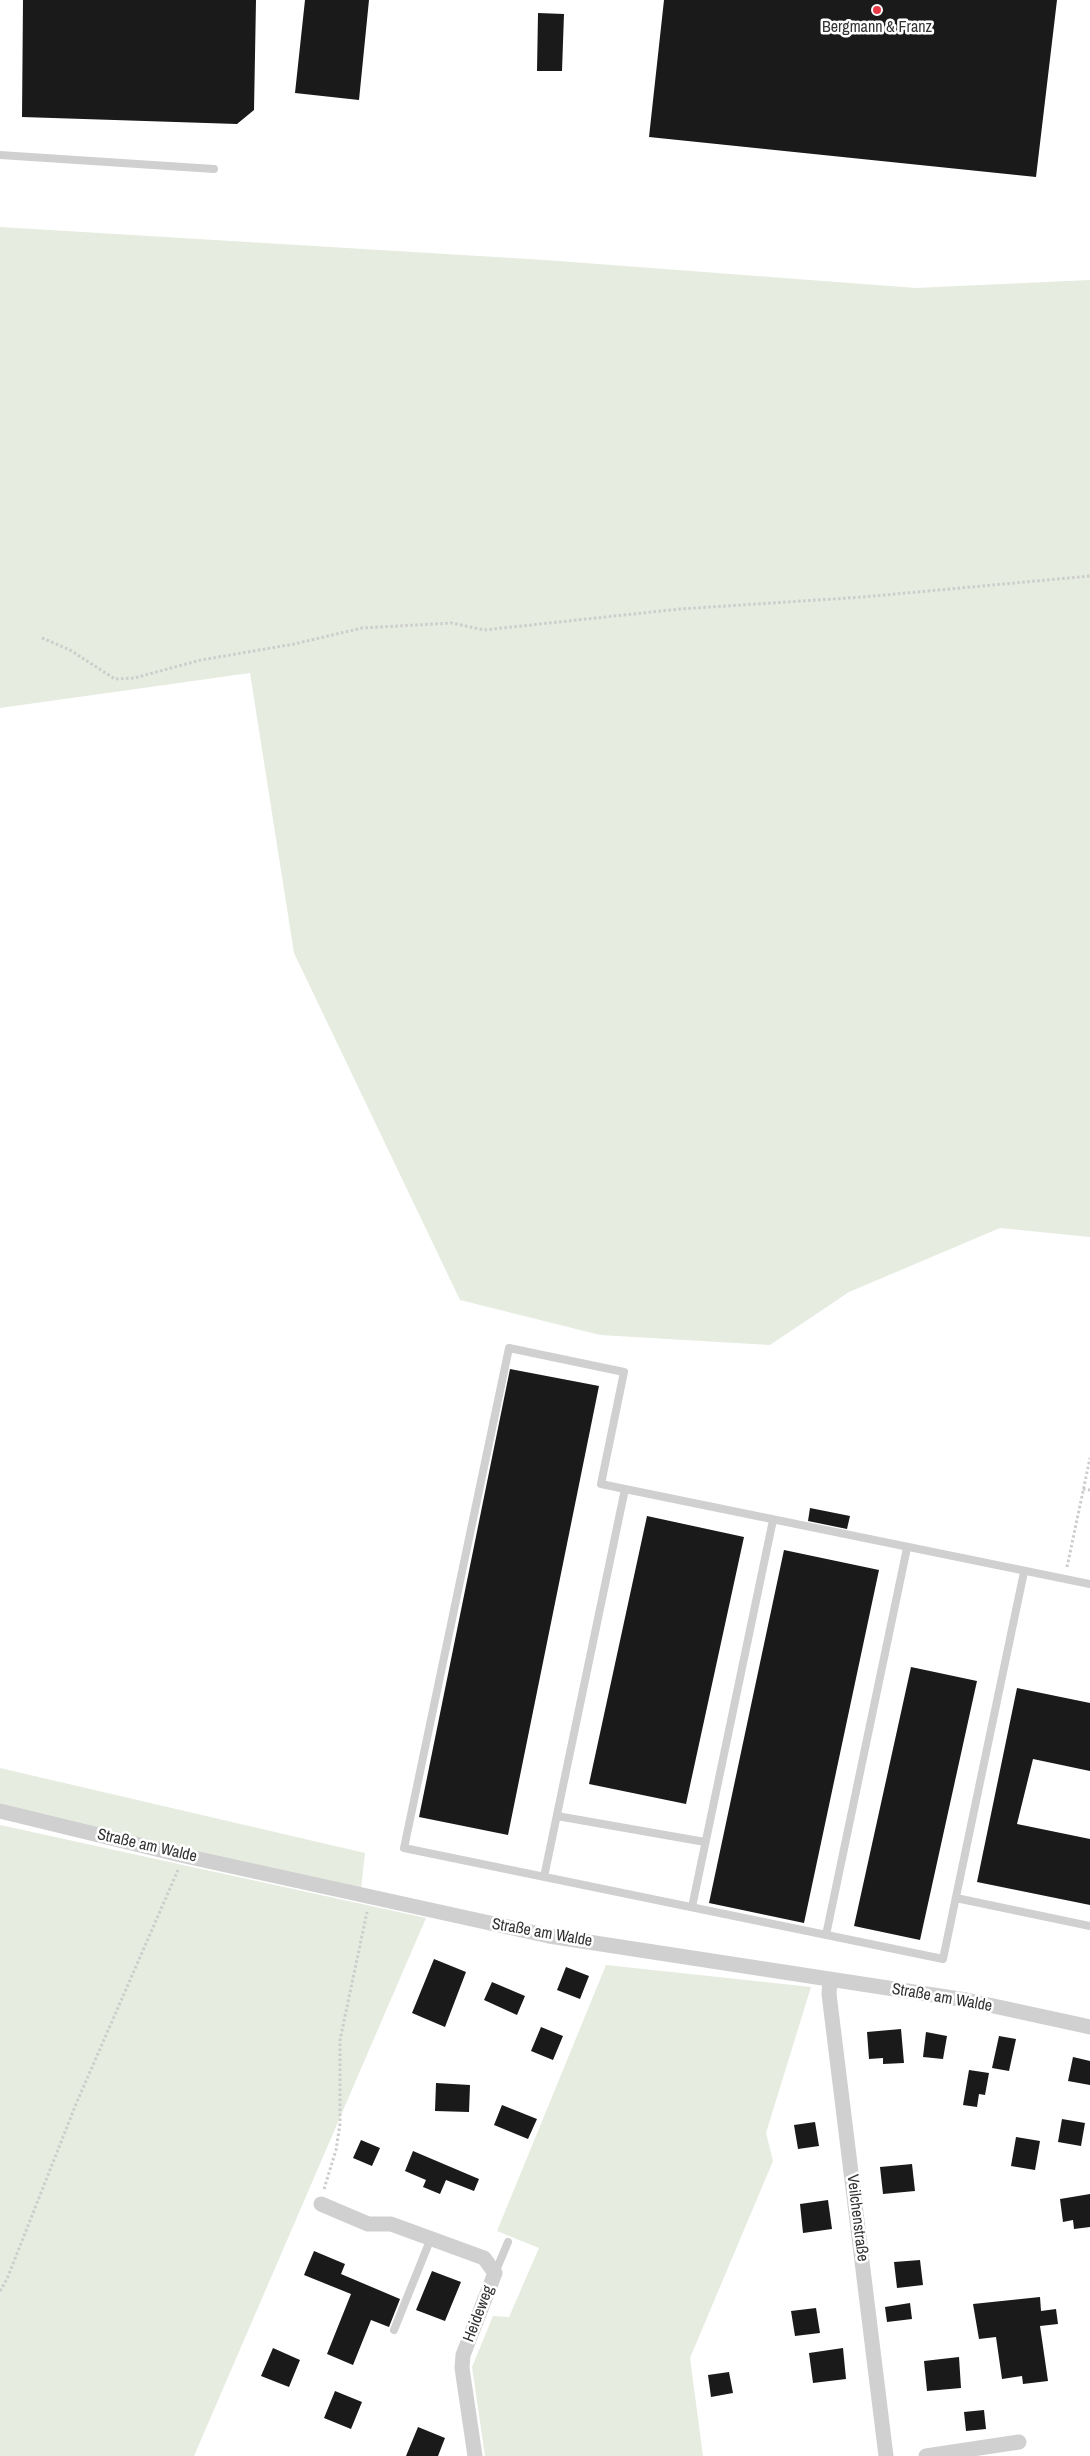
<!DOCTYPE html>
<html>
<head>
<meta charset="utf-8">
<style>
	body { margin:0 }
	canvas { display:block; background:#fff }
</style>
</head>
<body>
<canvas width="1090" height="2456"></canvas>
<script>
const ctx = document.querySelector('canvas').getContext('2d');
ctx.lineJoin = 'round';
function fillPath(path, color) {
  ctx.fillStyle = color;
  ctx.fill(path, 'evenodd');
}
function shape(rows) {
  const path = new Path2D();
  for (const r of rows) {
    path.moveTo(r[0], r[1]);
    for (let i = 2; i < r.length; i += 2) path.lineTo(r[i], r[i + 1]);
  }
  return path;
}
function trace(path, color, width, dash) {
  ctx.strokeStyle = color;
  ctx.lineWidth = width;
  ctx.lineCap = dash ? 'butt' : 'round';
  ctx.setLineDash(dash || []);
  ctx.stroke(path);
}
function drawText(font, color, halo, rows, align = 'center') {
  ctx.font = font + ' "Archivo Narrow",sans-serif';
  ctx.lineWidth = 5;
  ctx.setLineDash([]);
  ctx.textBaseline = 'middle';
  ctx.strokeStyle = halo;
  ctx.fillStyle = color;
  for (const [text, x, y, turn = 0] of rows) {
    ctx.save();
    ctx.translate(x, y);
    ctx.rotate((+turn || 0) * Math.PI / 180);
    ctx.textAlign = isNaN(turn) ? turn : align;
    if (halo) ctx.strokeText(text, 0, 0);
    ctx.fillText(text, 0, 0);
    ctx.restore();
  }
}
fillPath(shape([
	[0,227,545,260,916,288,1090,280,1090,1237,1000,1228,849,1292,770,1345,600,1335,460,1300,294,953,250,673,0,708],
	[0,1768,365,1853,361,1889,0,1809],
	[0,1825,426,1918,194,2456,0,2456],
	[606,1965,811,1987,766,2133,773,2161,690,2358,703,2456,485,2456,472,2367,493,2316,509,2317,539,2248,497,2231]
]), '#e6ecdf');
fillPath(shape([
	[23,0,256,0,254,110,237,124,22,117],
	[305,0,369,0,359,100,295,93],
	[664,0,1057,0,1036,177,649,137],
	[538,13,564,14,562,71,537,71],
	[510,1369,599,1386,508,1835,419,1817],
	[810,1508,850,1516,847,1529,808,1521],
	[647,1516,744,1537,686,1804,589,1784],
	[784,1550,879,1570,804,1923,709,1903],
	[911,1667,977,1681,920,1940,854,1926],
	[1017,1688,1090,1703,1090,1771,1033,1759,1017,1824,1090,1839,1090,1905,977,1882],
	[434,1959,466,1972,445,2027,412,2013],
	[566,1967,589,1976,580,1999,557,1990],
	[492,1982,525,1996,517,2015,484,2000],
	[541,2027,563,2036,553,2060,531,2051],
	[901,2029,904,2063,883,2064,883,2058,869,2059,867,2032],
	[926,2032,947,2036,943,2059,923,2057],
	[999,2036,1016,2039,1009,2071,992,2068],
	[1073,2057,1090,2061,1090,2085,1068,2081],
	[969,2070,989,2073,985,2095,979,2094,977,2107,963,2105],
	[436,2083,470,2085,469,2112,435,2111],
	[502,2105,537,2119,528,2139,494,2125],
	[1062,2119,1085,2123,1081,2146,1058,2142],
	[815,2122,819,2146,798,2149,794,2125],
	[1016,2137,1040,2141,1035,2170,1011,2166],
	[361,2140,380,2148,372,2166,353,2158],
	[413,2151,479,2179,474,2191,446,2180,440,2194,423,2187,426,2180,405,2171],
	[912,2164,915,2191,883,2194,880,2167],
	[1090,2194,1090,2227,1074,2229,1073,2220,1063,2222,1060,2199],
	[828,2200,832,2229,803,2233,800,2204],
	[314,2251,345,2264,341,2274,400,2299,389,2327,371,2320,353,2365,327,2354,351,2294,304,2275],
	[920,2260,923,2285,897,2288,894,2262],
	[432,2271,461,2282,445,2321,416,2310],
	[1040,2297,1041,2311,1056,2309,1058,2324,1040,2326,1048,2381,1023,2384,1022,2376,1002,2379,996,2337,979,2339,973,2304],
	[910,2303,912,2319,887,2322,885,2307],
	[816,2308,820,2333,795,2336,791,2311],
	[273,2348,300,2360,289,2387,261,2376],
	[843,2348,846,2379,813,2383,809,2353],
	[959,2357,961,2388,927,2391,924,2361],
	[729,2372,733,2393,711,2397,708,2375],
	[335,2391,362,2402,351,2429,324,2418],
	[984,2410,986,2429,966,2431,964,2412],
	[418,2427,445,2438,438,2456,406,2456]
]), '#1a1a1a');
trace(shape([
	[42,638,70,650,115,679,134,678,201,660,294,644,362,628,452,623,484,630,680,609,863,597,1090,576],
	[1083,1489,1090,1490],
	[1067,1567,1090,1458],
	[324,2189,336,2150,340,2124,340,2040,367,1912],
	[0,2291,7,2279,76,2104,178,1870]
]), '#cdcdcd', 3, [2.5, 2.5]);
trace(shape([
	[0,155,214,169],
	[625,1489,601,1484,624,1372,509,1348,404,1848,943,1959,1024,1572],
	[557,1816,705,1842],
	[544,1877,625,1489,1090,1584],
	[956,1898,1090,1926],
	[692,1907,773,1520],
	[826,1935,907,1548],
	[495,2273,508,2242],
	[394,2330,431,2238]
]), '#d0d0d0', 8);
trace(shape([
	[0,1811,185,1856,549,1936,966,2000,1090,2027],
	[830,1980,829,1994,886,2456],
	[321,2204,368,2224,391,2224,484,2258,495,2273,463,2355,462,2368,475,2456],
	[926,2456,1019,2442]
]), '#d0d0d0', 15);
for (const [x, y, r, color] of [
	[877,10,5,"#e63946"]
]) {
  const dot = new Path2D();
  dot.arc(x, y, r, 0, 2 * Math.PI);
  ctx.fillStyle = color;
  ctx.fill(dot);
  trace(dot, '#fff', 2);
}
drawText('16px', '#333', '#fff', [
	["Bergmann & Franz",877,28]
]);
drawText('16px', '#333', '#fff', [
	["Straße am Walde",147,1846,13],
	["Straße am Walde",542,1933,10],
	["Straße am Walde",942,1998,10],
	["Veilchenstraße",857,2218,83],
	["Heideweg",479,2314,-69]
]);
</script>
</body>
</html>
